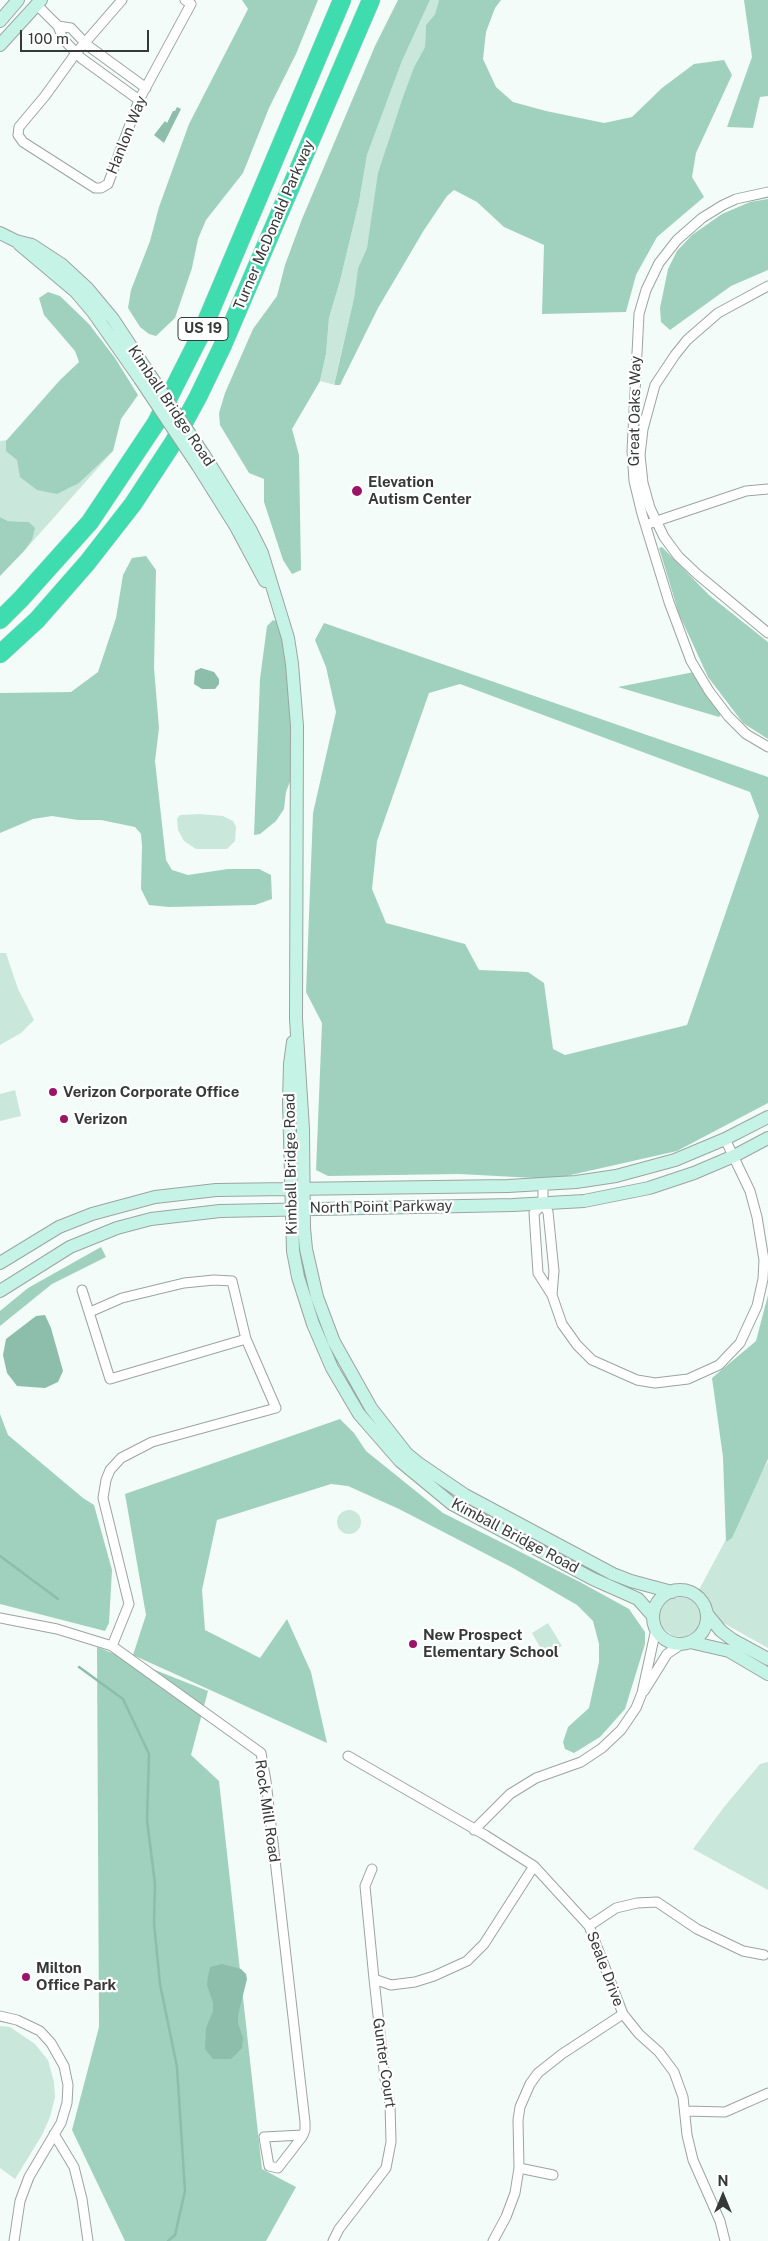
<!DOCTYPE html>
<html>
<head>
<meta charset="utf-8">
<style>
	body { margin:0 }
	#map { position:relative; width:768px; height:2241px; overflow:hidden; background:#f4fcf9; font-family:"Public Sans",sans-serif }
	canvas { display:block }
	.north { position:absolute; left:698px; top:2171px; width:50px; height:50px; -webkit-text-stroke:4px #fff; paint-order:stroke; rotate:0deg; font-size:14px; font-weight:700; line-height:20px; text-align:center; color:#353937 }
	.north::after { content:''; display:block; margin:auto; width:18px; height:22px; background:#353937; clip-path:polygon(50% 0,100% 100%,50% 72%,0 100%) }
	.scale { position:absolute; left:20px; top:30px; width:129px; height:22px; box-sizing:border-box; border:2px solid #353937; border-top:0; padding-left:6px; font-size:15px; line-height:18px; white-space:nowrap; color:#353937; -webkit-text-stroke:4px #fff; paint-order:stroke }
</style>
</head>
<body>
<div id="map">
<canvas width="768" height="2241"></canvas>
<div class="north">N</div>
<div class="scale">100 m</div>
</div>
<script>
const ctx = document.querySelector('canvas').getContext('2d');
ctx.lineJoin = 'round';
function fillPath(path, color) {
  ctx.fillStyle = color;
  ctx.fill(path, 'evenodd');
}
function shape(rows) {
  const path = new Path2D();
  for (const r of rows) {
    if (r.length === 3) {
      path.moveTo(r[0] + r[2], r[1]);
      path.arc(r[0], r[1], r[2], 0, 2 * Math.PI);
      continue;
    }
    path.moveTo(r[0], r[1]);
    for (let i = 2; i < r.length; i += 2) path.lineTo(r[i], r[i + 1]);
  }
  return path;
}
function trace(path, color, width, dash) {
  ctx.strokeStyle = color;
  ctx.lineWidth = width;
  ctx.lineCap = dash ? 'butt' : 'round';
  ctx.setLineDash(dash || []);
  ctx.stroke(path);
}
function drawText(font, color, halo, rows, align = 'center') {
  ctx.font = font + ' "Public Sans",sans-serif';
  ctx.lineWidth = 4.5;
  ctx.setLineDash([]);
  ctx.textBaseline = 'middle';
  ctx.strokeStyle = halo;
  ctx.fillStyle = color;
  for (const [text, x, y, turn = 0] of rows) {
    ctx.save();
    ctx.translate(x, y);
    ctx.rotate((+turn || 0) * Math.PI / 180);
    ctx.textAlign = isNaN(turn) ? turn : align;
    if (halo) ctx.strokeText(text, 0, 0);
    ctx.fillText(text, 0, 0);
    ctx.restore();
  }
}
fillPath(shape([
	[430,0,439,0,435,14,426,25,425,47,414,67,388,143,367,248,358,268,354,298,335,380,335,385,320,381,326,354,329,318,340,281,359,202,367,155,402,61],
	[7,440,79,483,113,451,25,550,32,540,29,522,8,521,0,517,0,441],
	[200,814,223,816,233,821,236,827,235,841,227,849,196,849,184,841,178,830,177,819,180,815],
	[0,953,6,953,18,989,34,1020,21,1033,0,1045],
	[15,1090,21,1116,0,1121,0,1094],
	[768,1461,768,1648,702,1611,704,1619,703,1628,699,1635,692,1638,673,1636,662,1627,657,1615,658,1609,663,1600,670,1598,683,1597,693,1601],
	[349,1522,12],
	[548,1623,562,1646,545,1656,532,1633],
	[768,1762,768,1890,693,1849,724,1807,760,1764],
	[0,2026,10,2027,35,2044,48,2060,54,2082,55,2097,50,2117,42,2135,15,2179,0,2168]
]), '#c9e7db');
fillPath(shape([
	[242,0,318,0,296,54,269,108,243,173,206,220,198,239,192,268,175,318,156,336,149,334,140,327,128,308,131,290,150,241,159,207,189,124,248,9],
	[398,0,430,0,402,61,367,155,359,202,340,281,329,318,326,354,320,381,292,429,299,455,301,570,292,574,283,560,264,502,264,479,249,473,220,425,219,413,225,393,253,329,277,296,285,265,302,219,375,46],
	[439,0,501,0,495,8,486,32,483,59,496,87,513,102,546,111,604,123,632,117,662,88,694,64,724,60,732,75,696,153,692,177,704,197,657,237,636,275,626,312,542,314,544,245,504,227,477,202,454,190,447,196,424,230,378,308,340,385,335,385,335,381,354,298,358,268,367,248,378,173,403,97,414,67,425,47,426,25,435,14],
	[744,0,768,0,768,96,760,97,753,128,727,127,752,57],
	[768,199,768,270,731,286,670,330,661,322,660,308,668,269,677,251,692,235,722,214,750,202],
	[48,292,60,296,89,324,115,358,138,395,121,419,113,451,79,483,57,494,37,490,20,477,17,460,6,451,6,441,60,380,79,362,75,351,44,315,39,298],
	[0,517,8,521,29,522,35,528,32,540,25,550,0,576],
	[662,547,709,595,768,642,768,739,743,723,708,677,679,614,659,548],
	[146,556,156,570,154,668,159,728,155,761,166,860,172,870,188,875,228,869,259,869,271,875,272,899,255,905,169,907,149,905,141,889,142,846,141,834,135,827,101,820,78,820,52,816,33,819,0,833,0,693,71,692,98,672,116,618,123,575,132,558],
	[273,620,278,622,288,658,294,708,291,779,286,792,284,809,276,821,260,834,254,835,260,679,267,626],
	[324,623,768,777,768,1103,677,1151,553,1179,459,1174,328,1176,316,1170,322,1023,306,992,313,813,336,712,326,667,315,640],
	[460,684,750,792,759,816,687,1025,565,1055,553,1049,544,983,528,972,479,970,465,944,386,923,372,889,377,841,429,693],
	[694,672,721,714,719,717,618,687],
	[101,1247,106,1257,52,1284,0,1326,0,1311,28,1288],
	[768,1295,768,1459,732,1538,726,1542,723,1457,712,1378,756,1341],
	[0,1414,8,1435,83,1498,94,1505,112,1570,109,1623,105,1631,0,1604],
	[340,1419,354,1433,366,1451,443,1513,580,1582,629,1609,645,1632,645,1644,625,1709,600,1737,574,1753,565,1749,563,1742,568,1727,589,1708,599,1662,599,1644,593,1621,577,1605,513,1568,399,1509,348,1486,331,1484,217,1520,202,1590,205,1630,260,1658,287,1619,311,1672,327,1743,133,1655,146,1615,125,1494],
	[97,1647,208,1691,191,1755,219,1781,262,2169,296,2187,266,2241,125,2241,72,2130,99,2027]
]), '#a0d1be');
fillPath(shape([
	[177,107,181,109,164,143,154,135,165,121,167,123,173,111,175,111],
	[201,668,214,672,219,679,219,684,215,689,202,689,194,684,195,671],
	[45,1315,51,1328,63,1371,58,1382,45,1388,17,1386,7,1373,3,1355,6,1339,36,1316],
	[222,1964,241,1969,246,1974,247,1979,238,2015,238,2023,243,2038,242,2048,231,2059,213,2059,205,2049,206,2028,213,2011,213,2003,207,1985,208,1976,210,1967]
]), '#8dbdab');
trace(shape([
	[0,1556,58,1599],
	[79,1667,123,1699,149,1754,147,1820,155,1884,154,1923,160,1984,177,2067,185,2191,175,2235,168,2241]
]), '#8dbdab', 2.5);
const street = shape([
	[122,0,76,53,45,96,19,127,18,135,23,142,95,188,101,188,108,184,139,100,191,4,185,0],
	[37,5,58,26,63,39,81,58,139,100],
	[58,26,71,28,87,45,146,88],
	[768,192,736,199,723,205,702,218,677,240,659,263,646,290,639,314,632,451,634,481,642,514,669,602,691,661,709,691,728,716,746,734,768,747],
	[768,286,718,313,687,340,675,355,655,385,643,429,640,455,643,483,650,508,664,537,678,556,697,574,768,633],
	[651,523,746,491,768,489],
	[543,1185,543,1204,548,1212,554,1271,552,1295],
	[543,1204,534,1213,538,1273,552,1295,562,1324,577,1345,592,1360,637,1380,655,1383,688,1379,719,1365,740,1343,757,1306,763,1279,764,1260,757,1217,750,1191,725,1139],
	[82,1290,110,1379,246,1339],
	[90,1312,122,1298,184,1283,214,1280,232,1281,246,1339,276,1408,152,1442,121,1458,110,1470,106,1480,103,1498,129,1604,112,1646],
	[0,1618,57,1629,112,1646,261,1753,266,1781,305,2122,305,2130,303,2135,302,2137,278,2168,269,2166,264,2137,303,2135],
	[644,1691,667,1654,682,1644],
	[348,1756,485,1835,534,1866,589,1926,623,2014,639,2034,659,2052,674,2072,683,2097,687,2135,693,2160,720,2221,725,2241],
	[474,1830,510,1794,536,1778,581,1762,602,1748,621,1730,636,1708,642,1693,656,1629],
	[589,1926,616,1908,637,1903,657,1902,697,1929,743,1951,764,1955],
	[374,1979,391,1985,415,1982,434,1976,467,1961,484,1944,534,1866],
	[0,2016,17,2020,40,2031,51,2043,64,2066,68,2085,67,2103,61,2123,29,2177,20,2201,14,2241],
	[685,2111,725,2112,768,2093],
	[54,2134,74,2167,82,2199,88,2241],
	[519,2168,553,2175],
	[333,2241,339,2229,386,2168,391,2142,390,2104,385,2079,374,1979,365,1886,372,1869],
	[493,2241,506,2217,515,2193,519,2168,518,2120,520,2107,530,2084,538,2073,562,2054,623,2014]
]);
const secondary = shape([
	[0,21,18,0],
	[0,45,41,0],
	[0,233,16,241,32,245,61,264,88,289,113,319,146,369],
	[19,244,76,292,93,312,140,379],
	[204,455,250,529,262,553,288,638,292,664,297,726,296,1019,303,1129,304,1228,306,1249,317,1297,334,1342,371,1408,407,1454,418,1463,465,1495,613,1574,631,1581,672,1592],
	[198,466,235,525,265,581],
	[293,1042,290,1064,289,1102,293,1251,298,1277,313,1324,332,1368,359,1414,400,1461,452,1504,593,1579,638,1599,653,1616],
	[0,1263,59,1227,92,1214,155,1197,216,1190,508,1186,576,1182,616,1176,675,1160,725,1139,768,1117],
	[0,1291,70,1247,117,1228,151,1219,220,1211,513,1205,584,1201,649,1188,694,1173,734,1156,768,1138],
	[680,1617,27],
	[707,1614,721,1631,733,1640,768,1659],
	[690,1642,729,1651,768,1674]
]);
const highway = shape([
	[0,620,21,599,90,522,156,423,200,336,342,0],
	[0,654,37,620,87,563,133,504,173,443,198,397,223,345,371,0]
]);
trace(street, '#9ca4a0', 11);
trace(secondary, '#9ca4a0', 14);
trace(highway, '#d7d7d7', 19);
trace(street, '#fff', 9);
trace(secondary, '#c5f4e7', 12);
trace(highway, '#3fdcb0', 18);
const secondaryBridge = shape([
	[146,369,204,455],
	[140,379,198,466]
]);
trace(secondaryBridge, '#9ca4a0', 14, []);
trace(secondaryBridge, '#c5f4e7', 12);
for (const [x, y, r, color] of [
	[357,491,6,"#9a1467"],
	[53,1092,5,"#9a1467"],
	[64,1119,5,"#9a1467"],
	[413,1644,5,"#9a1467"],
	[26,1977,5,"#9a1467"]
]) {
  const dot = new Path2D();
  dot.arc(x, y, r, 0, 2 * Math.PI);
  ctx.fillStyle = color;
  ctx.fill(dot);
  trace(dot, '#fff', 2);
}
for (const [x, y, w] of [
	[203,329,50]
]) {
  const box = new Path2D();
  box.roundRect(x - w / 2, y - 11.5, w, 23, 4);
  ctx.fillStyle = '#fff';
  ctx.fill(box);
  trace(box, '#353937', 1);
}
drawText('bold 14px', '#353937', null, [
	["US 19",203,329]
]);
drawText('15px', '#353937', '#fff', [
	["Hanlon Way",127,135,-68],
	["Turner McDonald Parkway",274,225,-67],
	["Kimball Bridge Road",171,406,56],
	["Great Oaks Way",635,411,-89],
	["Kimball Bridge Road",291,1164,-91],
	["North Point Parkway",381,1207,-1],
	["Kimball Bridge Road",515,1536,28],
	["Rock Mill Road",267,1811,82],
	["Seale Drive",605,1969,69],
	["Gunter Court",384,2063,82]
]);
drawText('bold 15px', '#353937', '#fff', [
	["Elevation",368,482],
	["Autism Center",368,499],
	["Verizon Corporate Office",63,1092],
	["Verizon",74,1119],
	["New Prospect",423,1635],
	["Elementary School",423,1652],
	["Milton",36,1968],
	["Office Park",36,1985]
], 'left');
</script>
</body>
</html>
